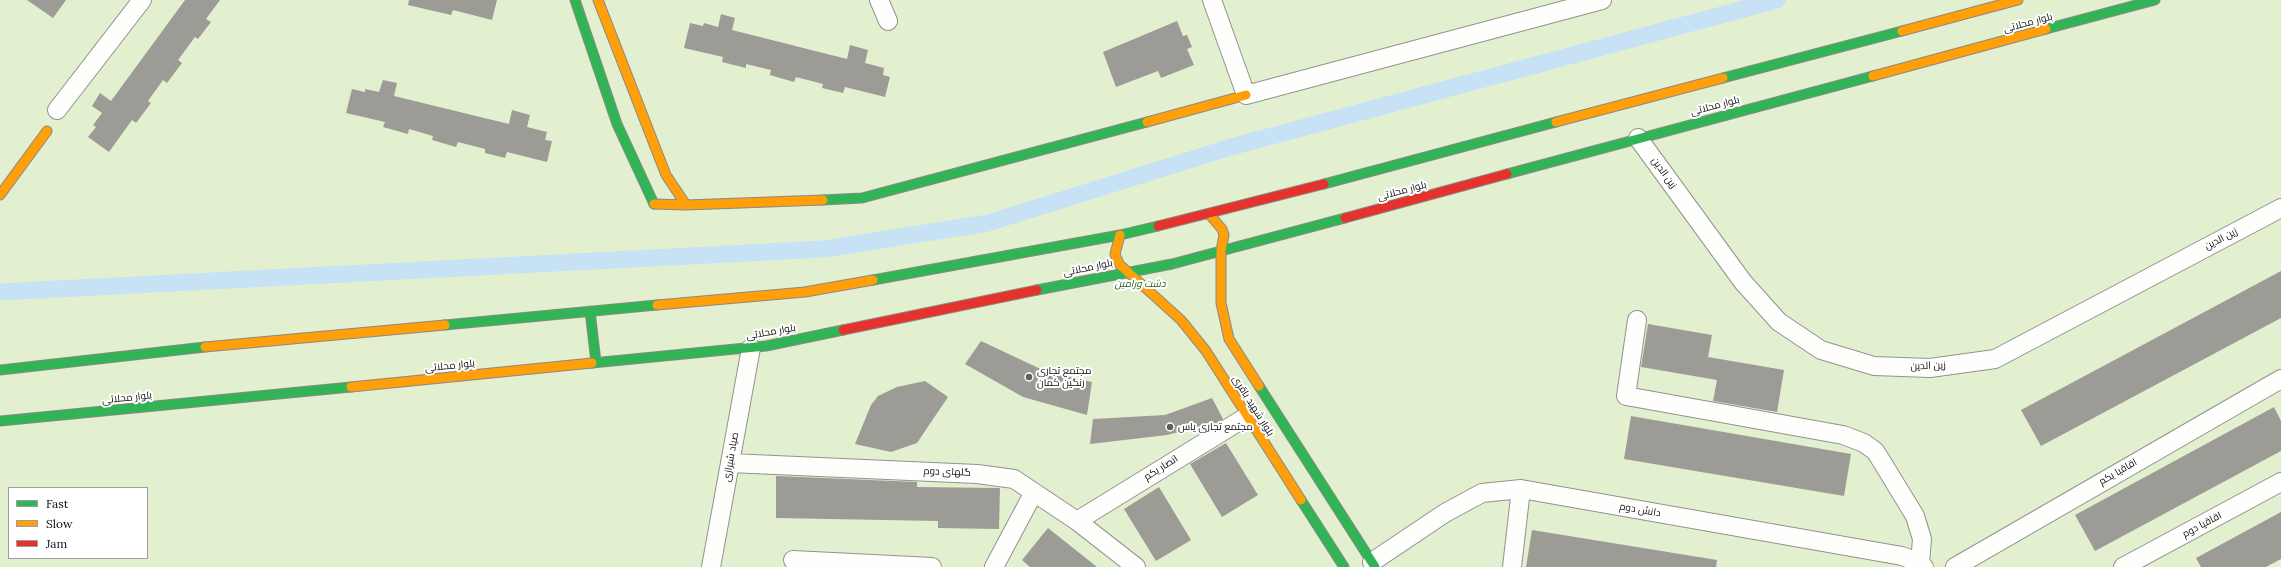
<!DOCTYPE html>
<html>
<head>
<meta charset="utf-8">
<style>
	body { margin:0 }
	#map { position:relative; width:2281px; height:567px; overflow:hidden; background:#faf8f0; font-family:Lora,serif }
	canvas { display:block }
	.legend { position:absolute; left:8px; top:487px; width:140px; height:72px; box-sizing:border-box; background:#fff; border:1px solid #9e9e9e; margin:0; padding:5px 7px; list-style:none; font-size:12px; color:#0c0c0c }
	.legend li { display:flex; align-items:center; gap:8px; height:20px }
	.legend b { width:20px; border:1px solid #9e9e9e }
</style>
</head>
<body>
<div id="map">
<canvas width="2281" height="567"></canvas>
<ul class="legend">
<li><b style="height:5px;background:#30b455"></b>Fast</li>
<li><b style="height:5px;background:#ff9f0a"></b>Slow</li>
<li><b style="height:5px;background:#e5322d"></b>Jam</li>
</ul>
</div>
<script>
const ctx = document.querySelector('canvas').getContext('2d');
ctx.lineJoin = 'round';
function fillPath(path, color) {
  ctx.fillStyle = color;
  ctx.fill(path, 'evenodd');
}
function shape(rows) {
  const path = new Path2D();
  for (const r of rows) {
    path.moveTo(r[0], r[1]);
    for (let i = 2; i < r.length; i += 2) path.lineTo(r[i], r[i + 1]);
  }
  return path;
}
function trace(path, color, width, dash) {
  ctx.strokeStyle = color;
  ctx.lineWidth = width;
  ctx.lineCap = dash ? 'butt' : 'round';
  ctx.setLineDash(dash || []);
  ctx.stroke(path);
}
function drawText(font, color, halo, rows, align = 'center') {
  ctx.font = font + ' Lora,Cairo,serif';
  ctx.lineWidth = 4;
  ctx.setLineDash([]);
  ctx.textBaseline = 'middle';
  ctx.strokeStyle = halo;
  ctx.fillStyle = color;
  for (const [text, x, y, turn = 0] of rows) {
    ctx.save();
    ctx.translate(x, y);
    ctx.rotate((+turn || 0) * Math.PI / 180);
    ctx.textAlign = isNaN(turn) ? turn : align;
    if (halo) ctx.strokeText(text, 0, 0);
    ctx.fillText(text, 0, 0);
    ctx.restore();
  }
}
fillPath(shape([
	[0,0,2281,0,2281,567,0,567],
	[9,488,147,488,147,558,9,558]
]), '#e2f0d0');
trace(shape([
	[0,292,824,249,988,223,1231,147,1777,0]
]), '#c6e2f4', 17);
fillPath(shape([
	[27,0,66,0,53,18],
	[185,0,220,0,206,19,211,22,198,39,195,37,178,60,182,63,167,83,163,80,148,101,151,103,136,123,132,120,109,152,88,137,96,127,93,125,102,113,92,106,100,93,111,101],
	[409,0,497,0,492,20,453,10,451,15,408,5],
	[721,14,735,18,732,30,847,59,850,45,868,50,865,63,884,68,883,75,890,77,885,97,845,87,843,93,822,88,823,84,796,77,794,82,770,75,771,70,746,64,746,68,722,62,723,57,684,48,690,23,703,26,704,23,718,27],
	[1177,21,1183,36,1187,35,1192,47,1187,49,1194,65,1161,78,1158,71,1116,87,1103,52],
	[383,80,397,83,394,96,509,124,512,110,530,115,527,127,547,132,545,140,552,141,547,162,507,152,505,158,485,153,485,149,458,142,456,147,432,140,433,136,409,129,408,134,383,127,385,122,346,113,352,89,365,92,365,89,379,92],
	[2281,271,2281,318,2041,446,2021,410],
	[1648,324,1712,335,1708,357,1784,370,1777,412,1713,401,1717,380,1641,367],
	[981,341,1047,372,1092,382,1087,415,1023,397,965,364],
	[925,381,948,397,917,443,891,452,855,444,871,405,878,396,897,387],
	[1212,398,1223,419,1217,423,1167,435,1090,444,1093,419,1165,415],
	[2274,407,2281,421,2281,451,2095,551,2075,515],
	[1631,416,1851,454,1844,496,1624,459],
	[1226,443,1258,495,1222,517,1190,464],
	[776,476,917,482,917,487,1000,488,999,529,938,528,938,521,776,518],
	[1159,487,1191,540,1156,561,1124,509],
	[2281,512,2281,559,2266,567,2201,567,2196,558],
	[1048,528,1097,567,1030,567,1022,560],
	[1532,530,1717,560,1716,567,1526,567]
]), '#9d9b96');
const street = shape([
	[879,0,888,21],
	[1212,0,1246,95,1602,0],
	[57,110,142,0],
	[1638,138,1743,282,1779,322,1821,350,1874,366,1930,368,1995,359,2281,208],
	[1637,320,1626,396,1843,435,1864,443,1875,451,1882,462,1915,516,1922,539,1920,563],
	[730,463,977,474,1014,479,1077,521,1136,567],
	[1077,521,1246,417],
	[793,560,932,567],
	[1372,562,1445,513,1482,493,1521,489,1902,556,1920,563,1924,567],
	[711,567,751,348],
	[994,567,1034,492],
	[1512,567,1521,489],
	[1955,567,2281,379],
	[2123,567,2281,482]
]);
const fast = shape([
	[575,0,617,124,654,204],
	[2046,29,2155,0],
	[1723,78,1902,31],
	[1507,174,1873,76],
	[1324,184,1556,122],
	[823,200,862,198,1147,122],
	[873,280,1120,235,1158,226],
	[1037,290,1172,264,1345,218],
	[590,311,596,362],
	[445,325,657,305],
	[592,363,766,346,843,330],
	[0,370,205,347],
	[1259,386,1375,567],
	[0,421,351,387],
	[1301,500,1344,567]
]);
const slow = shape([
	[598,0,666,175,686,205],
	[1902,31,2018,0],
	[1873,76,2046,29],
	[1147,122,1246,95],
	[1556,122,1723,78],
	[0,195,47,131],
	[654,204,686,205,823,200],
	[1209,214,1222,229,1224,235,1221,251,1221,303,1229,339,1259,386],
	[1120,235,1115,254,1119,264,1181,320,1206,351,1301,500],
	[657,305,805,292,873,280],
	[205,347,445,325],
	[351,387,592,363]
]);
const jam = shape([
	[1345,218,1507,174],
	[1158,226,1324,184],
	[843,330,1037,290]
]);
trace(street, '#93928f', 20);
trace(fast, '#8a8985', 11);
trace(slow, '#8a8985', 11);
trace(jam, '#8a8985', 11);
trace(street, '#fefefd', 18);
trace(fast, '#30b455', 9);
trace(slow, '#ff9f0a', 9);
trace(jam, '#e5322d', 9);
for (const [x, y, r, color] of [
	[1029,377,4,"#5f5f5c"],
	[1170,427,4,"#5f5f5c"]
]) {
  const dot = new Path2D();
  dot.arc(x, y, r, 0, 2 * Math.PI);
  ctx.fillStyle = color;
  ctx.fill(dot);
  trace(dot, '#fff', 1.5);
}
drawText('10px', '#0c0c0c', '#fff', [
	["بلوار محلاتی",2028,23,-15],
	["بلوار محلاتی",1715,106,-15],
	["زین الدین",1664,173,54],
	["بلوار محلاتی",1402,191,-15],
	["زین الدین",2221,239,-28],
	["بلوار محلاتی",1088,268,-12],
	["بلوار محلاتی",771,332,-10],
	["بلوار محلاتی",450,366,-6],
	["زین الدین",1928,366,-2],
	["بلوار محلاتی",127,398,-6],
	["بلوار شهید باقری",1253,406,58],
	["صیاد شیرازی",731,457,-80],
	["انصار یکم",1161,468,-32],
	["گلهای دوم",947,472,2],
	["اقاقیا یکم",2118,472,-30],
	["دانش دوم",1640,510,10],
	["اقاقیا دوم",2202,525,-28]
]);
drawText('italic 10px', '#28641d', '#fff', [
	["دشت ورامین",1140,284]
]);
drawText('10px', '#0c0c0c', '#fff', [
	["مجتمع تجاری",1037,371],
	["رنگین کمان",1037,383],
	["مجتمع تجاری یاس",1178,427]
], 'left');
</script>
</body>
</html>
